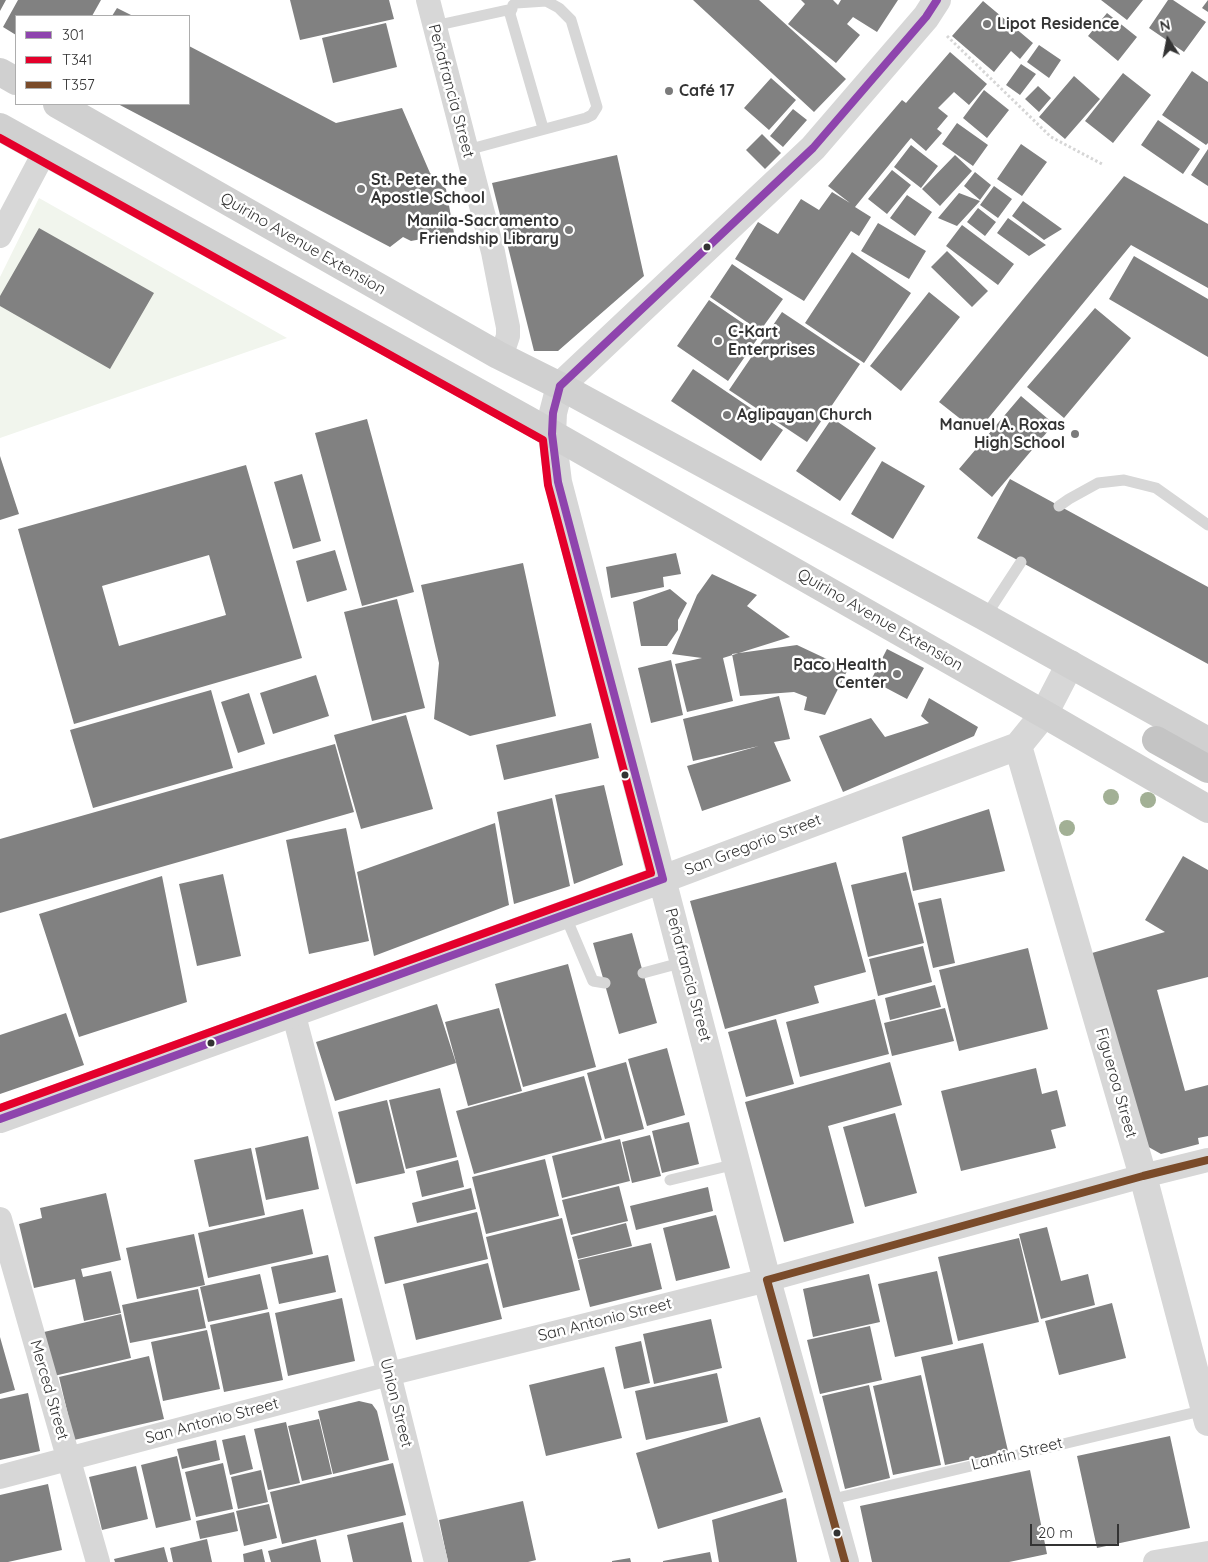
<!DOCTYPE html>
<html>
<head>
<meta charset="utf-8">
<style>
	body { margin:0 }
	#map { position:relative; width:1208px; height:1562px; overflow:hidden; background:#fff; font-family:Quicksand,sans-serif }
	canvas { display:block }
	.legend { position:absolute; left:15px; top:15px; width:175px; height:90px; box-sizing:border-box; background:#fff; border:1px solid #adadad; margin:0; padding:6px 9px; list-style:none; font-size:15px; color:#333 }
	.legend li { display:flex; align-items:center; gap:10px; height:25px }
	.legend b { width:25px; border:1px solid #adadad }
	.north { position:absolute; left:1143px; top:15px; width:50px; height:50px; -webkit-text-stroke:4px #fff; paint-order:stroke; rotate:349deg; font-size:14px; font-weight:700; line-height:20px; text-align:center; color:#333 }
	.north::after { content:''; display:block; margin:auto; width:18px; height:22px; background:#333; clip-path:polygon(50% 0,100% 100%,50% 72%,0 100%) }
	.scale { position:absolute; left:1030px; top:1524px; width:89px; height:22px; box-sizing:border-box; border:2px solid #333; border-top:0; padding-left:6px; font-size:15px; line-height:18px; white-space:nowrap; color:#333; -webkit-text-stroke:4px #fff; paint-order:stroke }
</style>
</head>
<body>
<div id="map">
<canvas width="1208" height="1562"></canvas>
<ul class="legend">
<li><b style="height:6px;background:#8e44ad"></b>301</li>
<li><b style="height:6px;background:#e4002b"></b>T341</li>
<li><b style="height:6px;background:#7a4b2a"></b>T357</li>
</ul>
<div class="north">N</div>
<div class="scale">20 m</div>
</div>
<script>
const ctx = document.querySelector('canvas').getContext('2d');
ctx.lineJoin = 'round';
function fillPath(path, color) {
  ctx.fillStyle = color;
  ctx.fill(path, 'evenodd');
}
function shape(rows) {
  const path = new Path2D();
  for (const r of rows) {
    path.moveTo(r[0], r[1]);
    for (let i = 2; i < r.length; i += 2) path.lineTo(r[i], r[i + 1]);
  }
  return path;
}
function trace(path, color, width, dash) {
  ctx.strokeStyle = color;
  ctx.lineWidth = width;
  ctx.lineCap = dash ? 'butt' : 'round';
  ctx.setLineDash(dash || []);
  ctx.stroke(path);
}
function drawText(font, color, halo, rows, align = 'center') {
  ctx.font = font + ' Quicksand,sans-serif';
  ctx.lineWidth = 5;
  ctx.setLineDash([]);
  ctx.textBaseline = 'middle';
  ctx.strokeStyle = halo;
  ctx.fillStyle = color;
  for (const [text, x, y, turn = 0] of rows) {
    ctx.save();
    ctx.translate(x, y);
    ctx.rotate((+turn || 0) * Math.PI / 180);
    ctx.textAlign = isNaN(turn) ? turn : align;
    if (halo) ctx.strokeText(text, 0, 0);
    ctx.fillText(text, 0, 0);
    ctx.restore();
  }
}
fillPath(shape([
	[39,198,287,338,0,438,0,277]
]), '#f1f5ed');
fillPath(shape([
	[0,0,6,0,0,11],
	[18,0,101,0,92,16,16,16,16,35,3,27],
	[290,0,389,0,394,19,300,40],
	[693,0,759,0,846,79,814,112],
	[801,0,833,0,838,5,841,0,898,0,877,32,853,17,847,24,860,35,836,63,788,24,805,4],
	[1101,0,1143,0,1127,20],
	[1168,0,1173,0,1206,22,1184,52,1149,28],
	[1208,0,1208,12,1202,8],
	[983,1,1033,43,1020,59,1011,51,994,72,952,36],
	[117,8,133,16,112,16],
	[1107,13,1137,37,1118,61,1088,36],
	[386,23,397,67,333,83,322,38],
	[1039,45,1061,60,1049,78,1027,62],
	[189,46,336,123,402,108,430,173,446,189,454,233,411,241,403,237,390,247,118,104,189,104],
	[950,52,987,84,969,105,954,92,938,108,948,116,937,129,942,133,926,151,911,138,906,144,855,207,871,217,859,236,851,231,804,301,735,259,758,222,778,234,801,199,819,210,832,192,850,203,828,186,902,100,906,103],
	[1021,64,1036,74,1020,95,1006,85],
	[1192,71,1208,82,1208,143,1206,145,1162,115],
	[1123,73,1151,95,1113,143,1085,121],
	[1074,76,1100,99,1065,139,1039,117],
	[771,78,796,100,769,130,744,108],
	[1038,86,1051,98,1039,112,1025,99],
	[984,90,1009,110,987,138,963,118],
	[793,109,807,120,783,147,770,136],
	[1158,120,1200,149,1183,174,1141,145],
	[957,123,988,145,973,166,942,144],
	[762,134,781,153,765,169,746,150],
	[1021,144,1047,162,1022,196,997,179],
	[911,145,938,166,921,188,894,167],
	[1208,149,1208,186,1191,175],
	[617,155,644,276,558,351,534,351,492,183],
	[955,155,972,171,940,206,922,189],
	[892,170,911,185,887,214,868,199],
	[975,172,991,185,980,200,964,186],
	[1124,176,1208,224,1208,288,1131,245,977,432,939,402],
	[994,186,1012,199,998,218,980,205],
	[959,193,980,201,957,226,938,218],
	[907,195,932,212,915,236,890,218],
	[1023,201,1062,229,1044,240,1012,216],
	[978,208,996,222,985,236,967,222],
	[1008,218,1046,245,1029,256,997,233],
	[878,223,926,251,909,279,861,251],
	[962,225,1014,264,998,285,946,246],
	[39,228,154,293,110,369,0,306,0,296],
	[947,251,988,291,972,307,931,267],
	[852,252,911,293,864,363,805,323],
	[1134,256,1208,299,1208,357,1109,299],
	[732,264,783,299,760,331,710,297],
	[929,292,960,317,901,391,870,366],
	[709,300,760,335,728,381,677,346],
	[1095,308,1131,338,1064,418,1027,387],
	[782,312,860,364,807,442,729,390],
	[693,369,783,430,761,461,671,401],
	[1021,396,1054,424,992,497,959,469],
	[832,418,876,448,840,501,796,471],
	[367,419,414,592,362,606,315,433],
	[0,456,19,514,0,520],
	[882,461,925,486,893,539,851,514],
	[246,465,302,658,74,724,18,529],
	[209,555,226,615,119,646,102,586],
	[302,474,321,541,293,549,274,482],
	[1010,479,1208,587,1208,664,977,538],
	[335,550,347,590,307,602,296,561],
	[676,553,681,574,663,577,664,587,611,598,606,567],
	[523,563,556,716,470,736,434,719,439,663,421,585],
	[712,574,757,595,747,606,790,637,723,658,733,701,687,712,675,664,702,658,672,654,697,595],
	[670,589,687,603,678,620,678,630,667,646,641,646,633,602],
	[397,599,425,708,372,721,344,612],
	[797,645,848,669,825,715,804,710,807,697,794,692,740,696,732,654],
	[887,649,924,668,907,699,871,680],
	[671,660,683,715,651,723,638,668],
	[316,675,329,716,273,734,260,693],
	[211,690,233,768,93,808,70,730],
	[249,693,265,744,238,753,221,702],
	[779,696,790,739,774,742,791,781,702,811,687,766,759,746,693,761,683,719],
	[929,698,978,727,974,736,843,792,819,736,871,718,885,737,929,723,921,716],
	[406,715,433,809,361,829,334,735],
	[591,723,599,758,504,780,496,745],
	[335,744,354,812,0,913,0,839],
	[604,785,623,865,574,884,555,795],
	[552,798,570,886,514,904,497,812],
	[989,809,1005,871,913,891,902,837],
	[495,823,509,905,374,956,357,872],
	[346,828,369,941,309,954,286,840],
	[1183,856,1208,870,1208,977,1157,990,1185,1091,1208,1085,1208,1136,1198,1138,1199,1144,1161,1154,1145,1145,1092,953,1165,932,1145,920],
	[836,862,866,972,814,986,819,1003,725,1029,690,901],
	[906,872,924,943,868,957,851,885],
	[223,874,241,956,197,966,179,884],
	[162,876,187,1002,79,1037,39,914],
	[941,898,955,963,933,968,918,903],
	[632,933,657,1023,619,1034,593,943],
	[923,946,932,982,878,996,869,959],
	[1028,948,1048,1029,959,1051,939,970],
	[568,964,596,1067,523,1087,495,984],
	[935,985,941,1007,890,1020,885,998],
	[875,999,889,1054,800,1077,786,1022],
	[437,1004,456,1063,335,1101,316,1042],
	[499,1008,522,1091,468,1106,445,1022],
	[945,1008,954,1041,892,1056,884,1023],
	[66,1013,84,1065,0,1094,0,1035],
	[776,1019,794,1084,746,1097,728,1032],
	[667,1048,685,1115,647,1126,628,1059],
	[626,1062,644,1129,605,1139,587,1073],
	[890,1062,902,1105,828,1126,854,1223,784,1242,745,1102],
	[1036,1068,1042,1094,1057,1090,1066,1126,1051,1130,1056,1148,961,1171,941,1091],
	[584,1076,602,1140,474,1174,456,1111],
	[440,1088,457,1157,406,1169,389,1100],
	[387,1100,405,1173,356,1184,338,1112],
	[895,1113,917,1193,865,1207,843,1127],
	[689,1122,699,1164,662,1173,652,1131],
	[650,1135,661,1176,632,1183,622,1142],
	[308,1136,319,1189,266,1200,255,1148],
	[620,1139,630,1181,562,1198,552,1156],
	[251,1148,265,1215,209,1227,194,1160],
	[545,1159,559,1216,486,1234,472,1177],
	[458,1160,464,1187,422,1197,416,1171],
	[619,1186,628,1221,571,1235,562,1200],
	[708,1187,713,1211,636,1230,630,1206],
	[471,1188,476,1209,417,1223,412,1203],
	[106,1193,121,1260,81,1269,83,1277,111,1271,121,1313,84,1321,75,1279,34,1288,19,1224,42,1218,40,1208],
	[303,1209,313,1254,208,1278,198,1233],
	[477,1212,488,1259,385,1284,374,1237],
	[716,1215,730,1268,676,1281,663,1228],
	[562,1218,580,1290,503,1308,486,1237],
	[626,1223,632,1246,578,1259,572,1237],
	[1047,1227,1061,1281,1088,1274,1095,1305,1041,1319,1019,1234],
	[194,1234,205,1285,137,1299,126,1248],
	[1019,1238,1039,1322,958,1341,938,1257],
	[651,1243,662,1289,590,1307,578,1260],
	[328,1255,336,1292,279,1304,271,1267],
	[488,1263,502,1319,416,1340,403,1284],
	[937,1271,953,1344,895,1357,878,1284],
	[260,1274,268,1309,208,1322,200,1287],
	[869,1274,880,1322,813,1337,803,1289],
	[198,1289,206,1328,130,1343,122,1305],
	[342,1298,355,1361,288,1376,275,1313],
	[1112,1303,1126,1358,1059,1375,1045,1321],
	[269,1312,283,1380,224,1392,210,1325],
	[121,1314,131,1358,54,1376,44,1332],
	[711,1319,722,1368,654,1384,643,1334],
	[870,1326,882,1380,820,1394,807,1340],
	[207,1330,220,1389,163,1401,151,1342],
	[0,1337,15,1390,0,1394],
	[641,1341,650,1383,624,1389,615,1347],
	[983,1343,1008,1451,945,1465,921,1357],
	[149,1356,164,1419,74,1440,59,1377],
	[604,1367,622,1438,546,1456,529,1385],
	[717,1373,728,1422,646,1440,635,1391],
	[921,1375,941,1465,893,1475,873,1386],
	[869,1385,890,1478,845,1489,822,1396],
	[28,1393,40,1451,0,1460,0,1399],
	[359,1401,372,1404,377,1411,389,1460,333,1474,318,1411],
	[760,1417,783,1492,658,1529,636,1453],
	[319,1419,332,1474,302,1481,288,1426],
	[286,1422,300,1483,268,1490,254,1429],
	[245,1435,253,1469,230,1475,222,1440],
	[1170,1436,1190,1528,1097,1548,1077,1456],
	[216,1440,220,1460,182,1469,177,1449],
	[177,1456,191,1520,156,1528,141,1465],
	[223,1463,233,1509,196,1517,185,1472],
	[393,1463,406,1515,282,1544,270,1492],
	[136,1466,148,1519,102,1530,89,1477],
	[261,1470,268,1502,238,1509,231,1477],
	[1030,1470,1047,1554,1009,1562,872,1562,860,1506],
	[48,1484,62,1550,8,1562,0,1562,0,1495],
	[786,1498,797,1562,719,1562,712,1520],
	[523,1501,536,1560,528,1562,448,1562,439,1520],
	[269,1504,277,1538,244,1546,236,1511],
	[234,1512,238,1531,200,1539,196,1521],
	[403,1522,412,1562,353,1562,347,1535],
	[207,1539,212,1562,173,1562,170,1548],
	[316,1539,321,1562,271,1562,268,1551],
	[164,1547,168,1562,115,1562,114,1559],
	[262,1549,265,1562,244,1562,243,1554],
	[710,1552,712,1562,663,1562,663,1561],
	[630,1558,631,1562,612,1562,612,1561]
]), '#818181');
trace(shape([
	[947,36,1051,137,1102,164]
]), '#d6d6d6', 3, [2.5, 2.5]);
trace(shape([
	[434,26,512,9],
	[467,150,586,118,592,115,597,107,571,20,559,8,546,1,516,3,513,5,510,14,543,128],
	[1059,506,1069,499,1098,483,1124,480,1156,488,1208,525],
	[985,617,1021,562],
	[565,915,593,981,605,983],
	[643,973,684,962],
	[670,1180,736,1164],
	[829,1500,1205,1410]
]), '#d7d7d7', 11);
trace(shape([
	[428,0,493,252,502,298,508,327,508,336,505,345,498,355],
	[0,236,44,153],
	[293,1012,389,1374,436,1562],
	[0,1219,98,1562],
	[0,1477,389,1374,767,1280,1143,1176,1208,1160],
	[1155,1562,1208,1553]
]), '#d7d7d7', 24);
trace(shape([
	[1018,746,1143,1176,1208,1422],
	[0,1119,663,879,1018,746,1044,714,1070,664],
	[845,1562,767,1280,558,482,552,434,553,413,560,386,813,148,926,17,937,0]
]), '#d7d7d7', 28);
trace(shape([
	[0,72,16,81],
	[57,104,498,355,560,386,985,617,1208,741],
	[0,127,528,420,1044,714,1208,809]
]), '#d0d0d0', 28);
trace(shape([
	[1156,740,1208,769]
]), '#c4c4c4', 28);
trace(shape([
	[560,386,813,148,926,17,937,0],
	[560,386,553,413,552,434,558,482,663,879],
	[0,1119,663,879]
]), '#8e44ad', 8);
trace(shape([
	[0,138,543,440,548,485,651,873,0,1108]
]), '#e4002b', 8);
trace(shape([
	[845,1562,767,1280,1143,1176,1208,1160]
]), '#7a4b2a', 8);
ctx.fillStyle = '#a2b095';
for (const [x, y] of [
	[1111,797],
	[1148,800],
	[1067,828]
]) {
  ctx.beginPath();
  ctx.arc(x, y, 8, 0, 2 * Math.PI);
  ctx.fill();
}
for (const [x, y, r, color] of [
	[987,24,5,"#7a7a7a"],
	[669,91,5,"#7a7a7a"],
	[361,189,5,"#7a7a7a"],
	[569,230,5,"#7a7a7a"],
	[707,247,4.5,"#333"],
	[718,341,5,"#7a7a7a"],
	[727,415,5,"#7a7a7a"],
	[1075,434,5,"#7a7a7a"],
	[897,674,5,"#7a7a7a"],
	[625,775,4.5,"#333"],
	[211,1043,4.5,"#333"],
	[837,1533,4.5,"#333"]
]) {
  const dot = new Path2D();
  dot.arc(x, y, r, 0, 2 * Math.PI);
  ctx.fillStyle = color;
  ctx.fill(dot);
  trace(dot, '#fff', 2);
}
drawText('bold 16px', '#333', '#fff', [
	["Lipot Residence",997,24],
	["Café 17",679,91],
	["St. Peter the",371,180],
	["Apostle School",371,198],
	["Manila-Sacramento",559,221,"right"],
	["Friendship Library",559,239,"right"],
	["C-Kart",728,332],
	["Enterprises",728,350],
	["Aglipayan Church",737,415],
	["Manuel A. Roxas",1065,425,"right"],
	["High School",1065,443,"right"],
	["Paco Health",887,665,"right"],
	["Center",887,683,"right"]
], 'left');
drawText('16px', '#333', '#fff', [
	["Peñafrancia Street",451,91,75],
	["Quirino Avenue Extension",303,244,30],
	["Quirino Avenue Extension",880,620,30],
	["San Gregorio Street",753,845,-21],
	["Peñafrancia Street",688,975,75],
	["Figueroa Street",1116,1083,74],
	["San Antonio Street",605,1320,-14],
	["Merced Street",49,1390,74],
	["Union Street",396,1403,76],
	["San Antonio Street",212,1421,-15],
	["Lantin Street",1017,1454,-14]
]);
</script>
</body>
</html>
